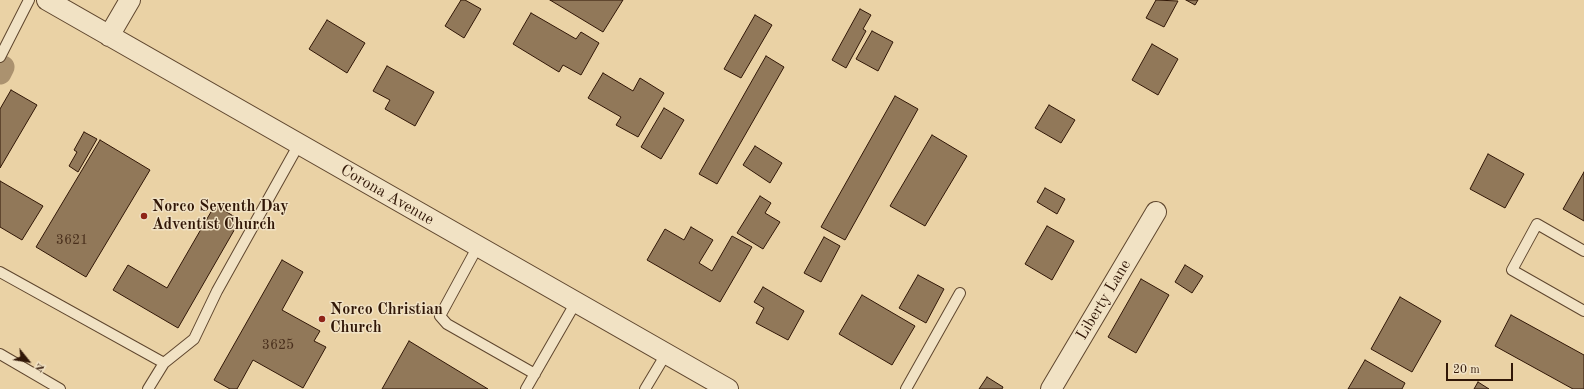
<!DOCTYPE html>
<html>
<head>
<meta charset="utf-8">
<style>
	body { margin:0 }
	#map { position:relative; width:1584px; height:389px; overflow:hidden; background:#ead2a5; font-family:"Old Standard TT",serif }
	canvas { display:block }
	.north { position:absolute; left:8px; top:341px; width:40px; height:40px; -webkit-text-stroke:3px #f1e2c4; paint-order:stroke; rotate:120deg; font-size:11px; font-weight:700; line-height:16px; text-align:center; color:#311707 }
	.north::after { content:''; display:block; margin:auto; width:14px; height:18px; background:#311707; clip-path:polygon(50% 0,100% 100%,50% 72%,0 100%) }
	.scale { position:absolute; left:1446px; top:363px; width:67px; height:18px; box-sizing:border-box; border:2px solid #311707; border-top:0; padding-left:5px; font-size:12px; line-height:14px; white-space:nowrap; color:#311707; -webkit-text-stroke:3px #f1e2c4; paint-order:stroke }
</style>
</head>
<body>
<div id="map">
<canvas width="1584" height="389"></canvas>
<div class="north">N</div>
<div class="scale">20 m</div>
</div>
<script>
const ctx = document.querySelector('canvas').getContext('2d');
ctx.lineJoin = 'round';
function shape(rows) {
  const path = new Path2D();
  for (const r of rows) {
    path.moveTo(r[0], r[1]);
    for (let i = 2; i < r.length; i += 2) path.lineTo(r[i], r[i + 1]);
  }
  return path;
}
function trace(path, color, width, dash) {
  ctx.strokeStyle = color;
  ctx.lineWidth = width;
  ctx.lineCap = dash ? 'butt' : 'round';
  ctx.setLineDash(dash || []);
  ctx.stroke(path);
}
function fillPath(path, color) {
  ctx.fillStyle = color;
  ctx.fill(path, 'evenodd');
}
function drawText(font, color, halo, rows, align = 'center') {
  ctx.font = font + ' "Old Standard TT",serif';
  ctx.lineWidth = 3;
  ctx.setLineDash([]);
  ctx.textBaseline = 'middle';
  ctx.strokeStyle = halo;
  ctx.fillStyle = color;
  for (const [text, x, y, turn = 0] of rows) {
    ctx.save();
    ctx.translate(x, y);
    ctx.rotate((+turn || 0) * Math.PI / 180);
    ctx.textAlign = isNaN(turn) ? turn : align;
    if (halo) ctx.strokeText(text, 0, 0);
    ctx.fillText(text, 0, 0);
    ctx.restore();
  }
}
trace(shape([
	[0,73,3,67]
]), '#ab926f', 23);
const building = shape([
	[461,0,465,0,481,9,464,38,445,26,461,0],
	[550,0,623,0,603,32,550,0],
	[1156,0,1178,1,1164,27,1146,18,1156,0],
	[1186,0,1198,0,1195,5,1186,0],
	[860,9,871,15,863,29,866,31,846,68,832,60,860,9],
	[531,13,576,39,581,32,599,43,581,75,563,65,559,72,513,44,531,13],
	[755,15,772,25,741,78,724,69,755,15],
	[327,20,365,43,347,73,309,49,327,20],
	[872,31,893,42,878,71,856,59,872,31],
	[1152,44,1178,59,1158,95,1132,80,1152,44],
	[766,56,784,67,717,184,699,174,766,56],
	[387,66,434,92,415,126,385,109,390,100,373,91,387,66],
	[603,73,633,91,640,78,664,93,638,137,616,125,621,117,588,98,603,73],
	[11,90,37,105,0,168,0,109,11,90],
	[895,96,918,109,845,240,821,227,895,96],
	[1049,105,1075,120,1061,143,1035,128,1049,105],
	[664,108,684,120,661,159,641,147,664,108],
	[84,132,97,139,78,172,69,166,77,152,74,150,84,132],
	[932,135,967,156,925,226,890,206,932,135],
	[100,140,150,170,86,277,36,247,100,140],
	[755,146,782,163,770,183,743,165,755,146],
	[1488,154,1524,174,1505,208,1470,189,1488,154],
	[1584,172,1584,221,1563,209,1584,172],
	[0,181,43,206,22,240,0,227,0,181],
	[1045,188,1065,199,1057,214,1037,202,1045,188],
	[760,196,771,203,765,213,780,222,763,249,737,233,760,196],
	[215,205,240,220,178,328,113,290,128,265,167,288,215,205],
	[1047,226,1074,241,1052,280,1025,264,1047,226],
	[691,227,713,240,699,263,712,271,732,236,752,247,720,302,647,260,665,229,684,240,691,227],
	[824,237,840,246,821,282,804,273,824,237],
	[282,260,303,272,282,310,320,331,314,341,326,347,303,388,253,360,237,389,230,389,214,380,282,260],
	[1185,265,1203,276,1192,293,1175,282,1185,265],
	[918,275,944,289,926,323,899,308,918,275],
	[1141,279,1169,295,1136,353,1108,337,1141,279],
	[763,287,804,311,788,340,756,323,764,308,754,302,763,287],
	[862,295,915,326,892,365,839,334,862,295],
	[1400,297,1441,321,1412,372,1371,349,1400,297],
	[1511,315,1584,355,1584,389,1573,389,1495,346,1511,315],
	[409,341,488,389,382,389,409,341],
	[1365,360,1405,383,1402,389,1348,389,1365,360],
	[987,377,1003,387,1002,389,979,389,987,377],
	[1478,382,1489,389,1474,389,1478,382]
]);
fillPath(building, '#917859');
trace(building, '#311707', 1);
const service = shape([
	[0,57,29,0],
	[478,246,440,316,447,324,535,374],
	[1584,251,1537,224,1512,270,1584,311],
	[0,272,164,363],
	[0,354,60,389],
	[148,389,164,363,194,339,217,291,299,144],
	[526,389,576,302],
	[645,389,666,354],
	[906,389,960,293]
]);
const minor = shape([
	[47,0,728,389],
	[109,36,130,0],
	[1051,389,1156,212]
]);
trace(service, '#5f462e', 12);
trace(minor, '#5f462e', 22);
trace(service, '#f1e2c4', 10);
trace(minor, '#f1e2c4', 20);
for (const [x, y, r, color] of [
	[144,216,4,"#8f2418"],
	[322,319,4,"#8f2418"]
]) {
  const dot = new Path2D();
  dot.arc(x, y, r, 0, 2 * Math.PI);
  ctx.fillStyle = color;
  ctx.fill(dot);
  trace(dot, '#f1e2c4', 1.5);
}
drawText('14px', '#492f1c', null, [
	["3621",72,240],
	["3625",278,345]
]);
drawText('16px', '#311707', '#f1e2c4', [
	["Corona Avenue",387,195,30],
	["Liberty Lane",1104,300,-59]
]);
drawText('bold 16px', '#311707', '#f1e2c4', [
	["Norco Seventh Day",152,207],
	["Adventist Church",152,225],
	["Norco Christian",330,310],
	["Church",330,328]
], 'left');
</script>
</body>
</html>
